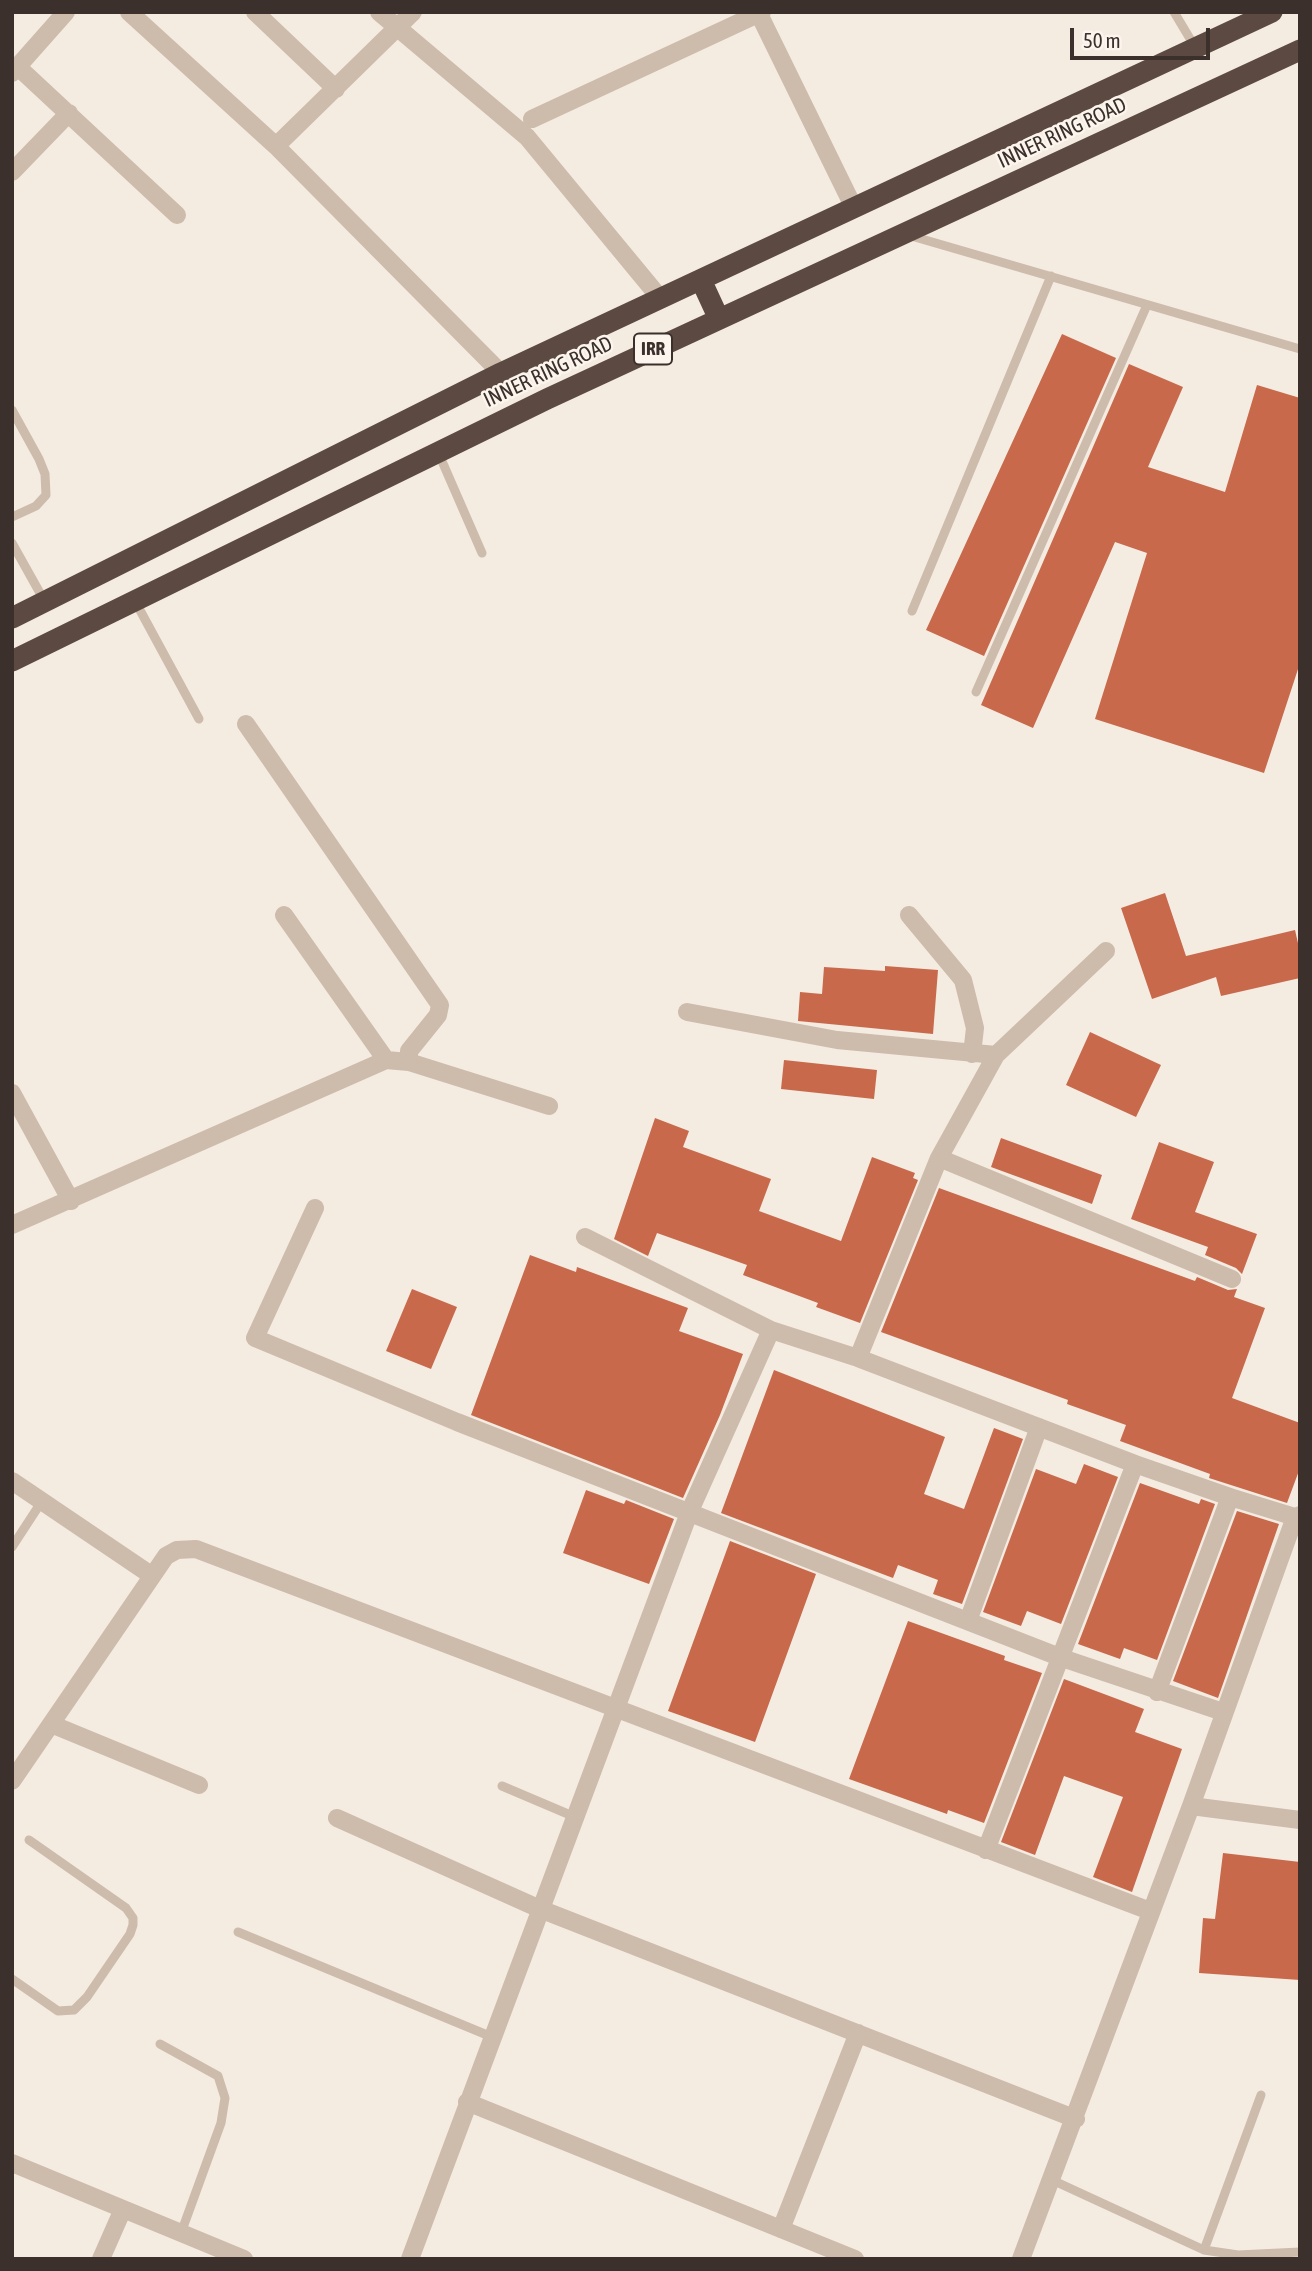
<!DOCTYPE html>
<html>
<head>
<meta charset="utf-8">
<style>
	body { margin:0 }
	#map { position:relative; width:1312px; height:2271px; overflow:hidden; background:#f4ebe1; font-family:"Asap Condensed",sans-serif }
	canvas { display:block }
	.frame { position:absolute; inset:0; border:14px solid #3b302b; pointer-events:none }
	.scale { position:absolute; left:1070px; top:28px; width:140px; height:32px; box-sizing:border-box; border:4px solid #3b302b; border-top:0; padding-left:9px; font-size:21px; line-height:24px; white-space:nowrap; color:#3b302b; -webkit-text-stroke:5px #fbf5ee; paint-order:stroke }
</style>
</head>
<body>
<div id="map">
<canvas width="1312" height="2271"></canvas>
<div class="frame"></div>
<div class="scale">50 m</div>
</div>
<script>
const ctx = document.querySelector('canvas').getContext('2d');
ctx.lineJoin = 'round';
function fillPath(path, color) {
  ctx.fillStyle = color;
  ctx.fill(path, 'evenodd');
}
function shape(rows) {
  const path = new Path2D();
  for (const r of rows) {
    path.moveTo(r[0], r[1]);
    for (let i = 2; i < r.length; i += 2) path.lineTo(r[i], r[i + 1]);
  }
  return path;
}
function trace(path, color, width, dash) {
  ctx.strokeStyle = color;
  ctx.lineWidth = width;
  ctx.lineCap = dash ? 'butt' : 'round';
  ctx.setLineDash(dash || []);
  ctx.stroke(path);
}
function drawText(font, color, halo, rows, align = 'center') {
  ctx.font = font + ' "Asap Condensed",sans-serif';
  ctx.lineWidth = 5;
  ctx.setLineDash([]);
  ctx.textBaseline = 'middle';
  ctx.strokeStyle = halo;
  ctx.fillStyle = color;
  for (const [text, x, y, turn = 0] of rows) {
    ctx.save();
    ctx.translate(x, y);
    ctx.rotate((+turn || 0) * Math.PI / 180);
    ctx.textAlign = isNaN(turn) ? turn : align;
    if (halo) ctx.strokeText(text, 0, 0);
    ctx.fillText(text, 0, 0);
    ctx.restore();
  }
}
fillPath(shape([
	[1062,334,1116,358,984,656,926,630],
	[1129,364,1183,387,1148,467,1225,492,1257,385,1300,398,1300,663,1264,773,1095,719,1147,553,1115,542,1033,728,981,705],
	[1165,893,1186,956,1295,930,1300,952,1300,978,1221,996,1216,977,1152,999,1121,908],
	[885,966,938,970,933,1034,798,1021,800,992,822,994,824,967,885,971],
	[1090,1032,1161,1065,1136,1117,1066,1085],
	[784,1060,877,1070,874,1099,781,1089],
	[655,1118,689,1131,683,1147,771,1179,759,1211,841,1241,872,1157,915,1173,913,1178,918,1180,860,1323,816,1307,818,1303,743,1275,747,1265,657,1233,648,1256,614,1239],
	[1001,1138,1102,1175,1092,1204,991,1167],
	[1159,1142,1214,1162,1195,1212,1257,1234,1242,1274,1236,1268,1205,1255,1208,1247,1131,1219],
	[939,1188,1195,1281,1197,1277,1228,1290,1237,1289,1234,1297,1265,1308,1232,1398,1300,1423,1300,1468,1287,1503,1209,1478,1210,1474,1120,1441,1126,1425,1067,1404,1068,1400,881,1332],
	[530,1255,576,1272,577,1267,688,1308,679,1331,743,1354,720,1415,683,1498,471,1415],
	[412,1289,457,1307,431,1369,386,1351],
	[774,1370,945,1437,924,1494,964,1509,994,1428,1023,1439,962,1604,933,1594,938,1580,898,1565,893,1578,721,1513],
	[1084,1464,1118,1477,1061,1624,1027,1611,1021,1626,983,1612,1036,1469,1076,1484],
	[1140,1483,1199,1504,1201,1499,1215,1504,1157,1660,1124,1648,1120,1659,1078,1644],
	[586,1490,624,1504,626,1500,674,1519,649,1584,563,1553],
	[1237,1511,1279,1524,1218,1698,1173,1681],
	[730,1541,816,1574,755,1742,668,1711],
	[908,1621,1005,1656,1004,1660,1042,1673,984,1823,948,1810,947,1814,849,1779],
	[1064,1679,1144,1709,1135,1732,1182,1749,1132,1892,1093,1877,1123,1797,1064,1776,1035,1855,1001,1842],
	[1223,1853,1300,1862,1300,1980,1199,1973,1203,1918,1215,1919]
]), '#c8694b');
trace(shape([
	[1174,12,1195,47],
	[908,235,1300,349],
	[12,410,39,459,45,474,46,495,36,506,12,517],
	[438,452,482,553],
	[12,543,45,602],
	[135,601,199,719],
	[912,611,1051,276],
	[976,692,1147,305],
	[12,1547,42,1501],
	[502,1786,575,1817],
	[238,1932,492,2037],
	[12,1979,58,2011,74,2010,87,1997,130,1934,133,1925,133,1918,126,1908,29,1840],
	[160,2044,218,2076,225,2098,221,2123,181,2233],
	[1052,2180,1204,2250,1238,2255,1300,2252],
	[1204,2250,1261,2095]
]), '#cdbbac', 9);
trace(shape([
	[129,12,276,146,501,373],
	[255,12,336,89],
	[379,12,527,137,660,298],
	[758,12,854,208],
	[18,67,177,215],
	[12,73,66,12],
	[532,119,762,12],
	[276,146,413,12],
	[12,172,69,113],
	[246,724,440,1005,438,1015,409,1051,409,1062],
	[284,915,386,1060],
	[909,915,963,980,975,1028,972,1054],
	[687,1012,837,1040,996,1055],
	[12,1093,71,1201],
	[939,1158,1232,1279],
	[315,1208,255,1338,457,1422,1062,1658,1223,1712],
	[12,1225,386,1060,409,1062,549,1106],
	[585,1237,771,1330,858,1358,1135,1464,1230,1497,1295,1517,1300,1515],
	[858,1358,939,1158,996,1055,1106,951],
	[12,1481,151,1575],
	[968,1621,1039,1427],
	[1157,1692,1230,1497],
	[51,1724,199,1785],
	[12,1781,166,1556,177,1550,196,1549,1150,1911],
	[1191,1806,1300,1820],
	[337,1818,540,1909,1076,2119],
	[986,1850,1135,1464],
	[467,2102,855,2259],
	[12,2163,244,2259],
	[781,2229,858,2033],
	[101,2259,123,2209],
	[410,2259,689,1513,771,1330],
	[1021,2259,1191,1806,1295,1517]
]), '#cdbbac', 18);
trace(shape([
	[701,280,719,319],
	[12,618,501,373,1272,12],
	[12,661,547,399,1300,50]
]), '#5c4a42', 21);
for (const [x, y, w] of [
	[653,349,38]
]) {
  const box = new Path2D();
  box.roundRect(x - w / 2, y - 15.5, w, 31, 5);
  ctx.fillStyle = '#fbf5ee';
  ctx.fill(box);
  trace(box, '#3b302b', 2);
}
drawText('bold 19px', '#3b302b', null, [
	["IRR",653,349]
]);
drawText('21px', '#3b302b', '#fbf5ee', [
	["INNER RING ROAD",1062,133,-25],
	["INNER RING ROAD",548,372,-25]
]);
</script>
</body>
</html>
